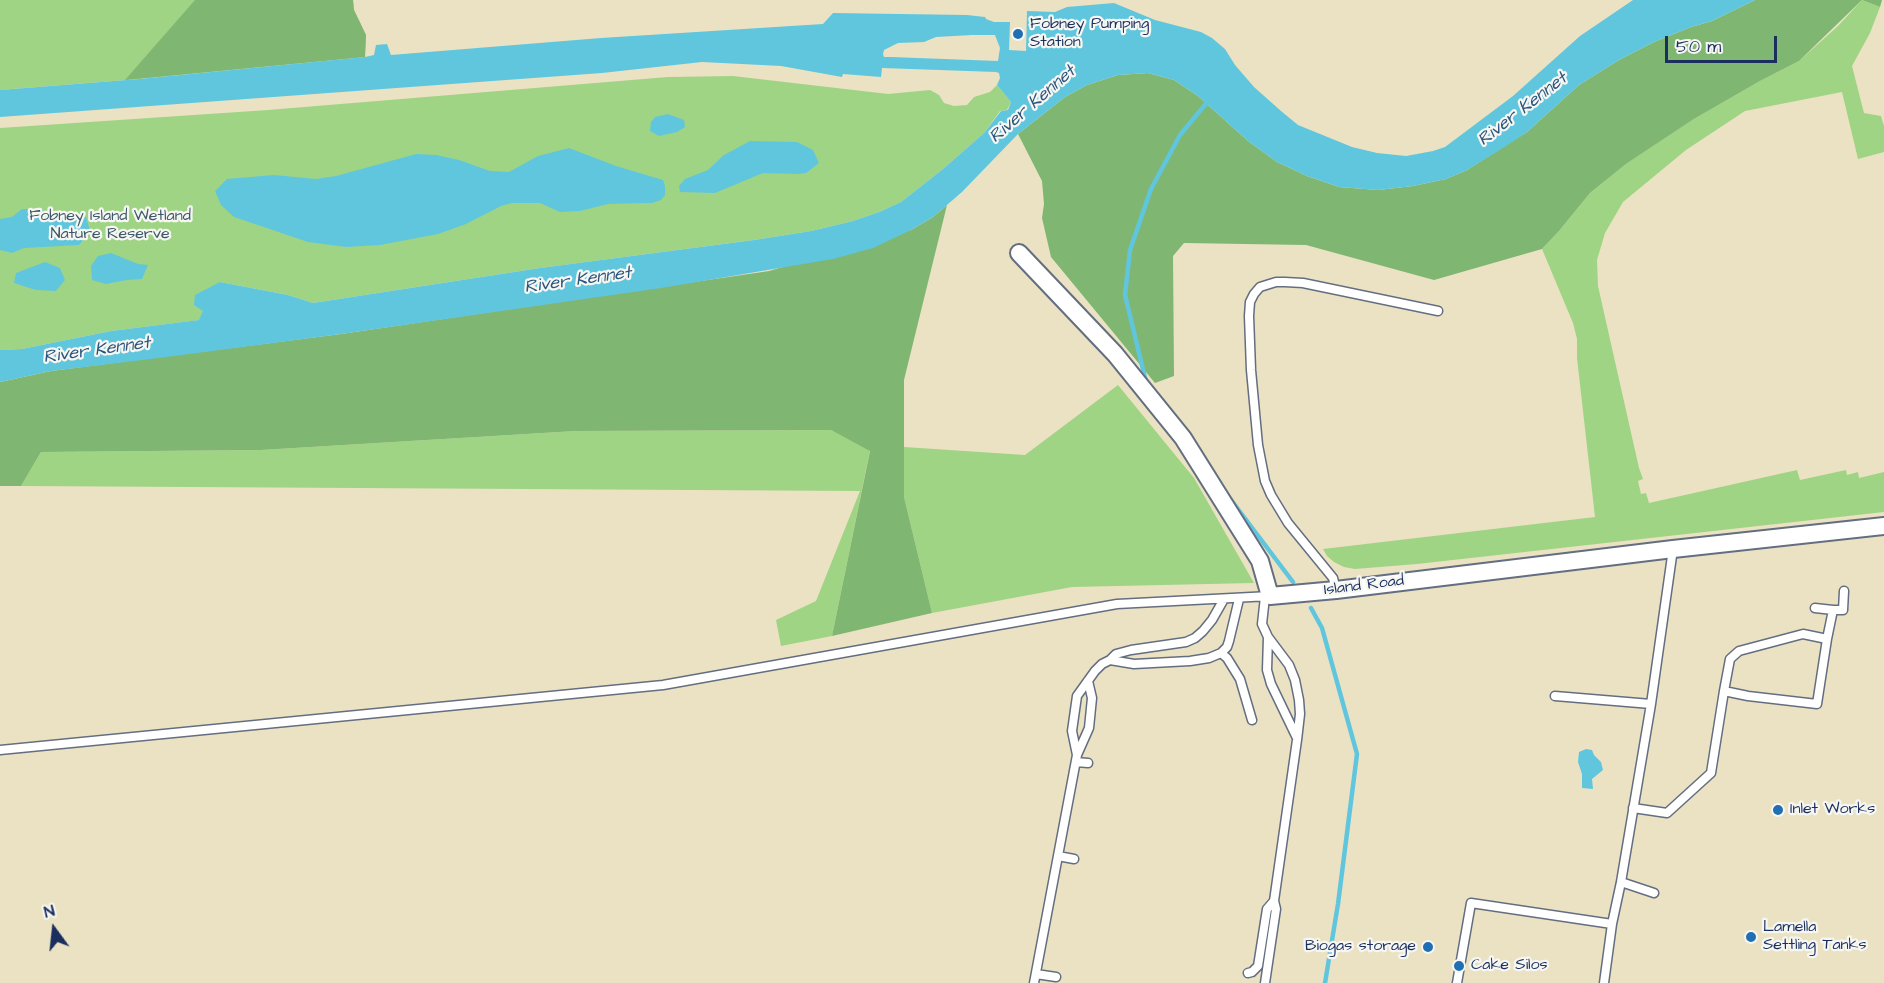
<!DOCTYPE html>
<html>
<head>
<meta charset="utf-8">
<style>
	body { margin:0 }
	#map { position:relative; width:1884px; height:983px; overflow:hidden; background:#ebe2c3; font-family:"Architects Daughter",sans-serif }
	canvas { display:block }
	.north { position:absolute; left:24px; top:899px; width:60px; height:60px; -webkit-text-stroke:4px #f6f6f2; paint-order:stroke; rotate:345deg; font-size:16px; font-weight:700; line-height:24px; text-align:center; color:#1b2f5e }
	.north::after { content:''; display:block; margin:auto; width:21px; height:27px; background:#1b2f5e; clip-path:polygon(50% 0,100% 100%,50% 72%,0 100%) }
	.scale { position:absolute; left:1665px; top:36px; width:112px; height:27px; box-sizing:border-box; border:3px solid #1b2f5e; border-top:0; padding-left:8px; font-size:18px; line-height:21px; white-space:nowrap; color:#1b2f5e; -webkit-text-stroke:4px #f6f6f2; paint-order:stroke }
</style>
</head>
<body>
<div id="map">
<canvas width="1884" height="983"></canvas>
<div class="north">N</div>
<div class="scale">50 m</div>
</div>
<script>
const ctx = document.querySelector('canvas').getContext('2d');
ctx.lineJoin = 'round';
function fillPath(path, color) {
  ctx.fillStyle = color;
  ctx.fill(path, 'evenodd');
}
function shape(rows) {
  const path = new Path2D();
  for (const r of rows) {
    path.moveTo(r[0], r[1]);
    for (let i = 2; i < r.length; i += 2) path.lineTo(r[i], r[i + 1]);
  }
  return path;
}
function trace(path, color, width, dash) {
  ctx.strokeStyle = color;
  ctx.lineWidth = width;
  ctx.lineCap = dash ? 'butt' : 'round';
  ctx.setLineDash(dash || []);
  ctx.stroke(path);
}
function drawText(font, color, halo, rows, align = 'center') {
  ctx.font = font + ' "Architects Daughter",sans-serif';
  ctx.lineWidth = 4.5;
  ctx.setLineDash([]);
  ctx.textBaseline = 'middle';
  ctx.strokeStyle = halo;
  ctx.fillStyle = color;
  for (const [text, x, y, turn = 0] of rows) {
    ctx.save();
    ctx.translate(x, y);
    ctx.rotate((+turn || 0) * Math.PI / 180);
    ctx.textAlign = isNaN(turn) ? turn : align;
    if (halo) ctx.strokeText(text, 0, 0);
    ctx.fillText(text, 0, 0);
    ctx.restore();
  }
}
fillPath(shape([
	[0,0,353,0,354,10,366,35,365,57,139,79,0,90],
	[1862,0,1880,7,1870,33,1852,66,1864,113,1881,116,1884,126,1884,152,1858,159,1842,92,1745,111,1686,150,1623,202,1605,233,1597,260,1598,286,1639,468,1643,479,1638,481,1641,494,1646,493,1649,503,1797,470,1800,480,1846,470,1847,475,1858,472,1859,478,1884,472,1884,512,1417,564,1355,569,1344,567,1334,562,1327,556,1323,549,1595,517,1577,358,1577,339,1573,323,1542,249,1559,231,1590,193,1626,164,1694,119,1760,81,1799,61,1838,26],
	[733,76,888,94,930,90,939,95,944,103,954,106,967,105,974,97,990,92,997,85,1011,102,1007,110,1000,111,984,133,943,169,901,202,879,212,853,221,811,231,754,240,540,268,313,303,288,295,220,282,200,320,111,331,22,349,0,350,0,128,268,110,668,77],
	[1118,385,1194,478,1254,583,1072,587,932,613,904,497,904,447,1025,455],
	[831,430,870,450,832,636,781,646,776,620,816,601,860,491,21,486,41,452,261,450,576,431]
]), '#9fd485');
fillPath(shape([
	[195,0,353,0,354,10,366,35,365,57,125,80],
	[1755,0,1882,0,1880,7,1862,0,1799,61,1760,81,1694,119,1626,164,1590,193,1559,231,1542,249,1434,280,1306,245,1184,243,1173,256,1174,376,1155,383,1051,257,1042,218,1044,204,1042,181,1018,134,1065,97,1087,85,1118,75,1148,73,1174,80,1198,96,1248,141,1277,162,1307,176,1339,187,1378,190,1413,186,1446,179,1467,170,1527,132,1579,85,1619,60,1654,42,1691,27,1712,21],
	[947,205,904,380,904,497,932,613,832,636,870,451,831,430,576,431,261,450,41,452,21,486,0,486,0,382,51,371,341,334,769,271,911,230,933,217]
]), '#7fb672');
fillPath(shape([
	[1633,0,1755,0,1712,21,1691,27,1654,42,1619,60,1579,85,1527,132,1506,146,1467,170,1446,179,1413,186,1378,190,1339,187,1307,176,1277,162,1248,141,1198,96,1174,80,1148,73,1118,75,1087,85,1065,97,1018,134,962,192,933,217,911,230,873,248,833,259,661,288,341,334,151,359,51,371,0,382,0,350,22,349,111,331,199,320,203,311,194,305,195,295,220,282,288,295,313,303,540,268,754,240,811,231,853,221,879,212,901,202,943,169,984,133,1001,111,1008,110,1011,102,997,85,1000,78,999,73,996,72,882,68,881,77,843,74,842,77,781,66,702,62,602,73,0,117,0,90,139,79,365,57,374,55,376,45,387,44,391,55,601,38,823,24,833,13,967,15,985,17,986,19,994,22,1010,22,1009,50,1026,51,1027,11,1055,12,1067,7,1114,3,1155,20,1201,32,1212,38,1225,49,1235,65,1254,87,1281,111,1298,125,1352,147,1377,153,1406,156,1433,151,1445,147,1513,96,1580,36],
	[972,35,995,35,1000,48,998,61,891,57,884,57,883,54,884,50,898,43,924,42,936,37],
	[668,114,684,120,685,127,677,132,659,136,650,131,651,122,655,117],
	[750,141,797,142,813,150,819,163,806,173,798,174,763,173,715,193,680,192,679,186,685,179,708,170,724,155],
	[569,148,616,166,663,180,665,186,665,195,661,200,652,203,608,204,580,211,560,212,540,203,512,203,501,206,466,224,438,234,380,245,346,247,308,242,234,217,221,205,215,191,227,179,274,175,316,179,336,176,416,154,436,155,459,160,490,171,509,172,538,156],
	[22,209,38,209,63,217,86,217,90,231,79,245,24,248,12,253,0,250,0,219,12,217],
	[111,253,138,264,148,265,142,279,127,280,106,284,92,280,91,266,98,256],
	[45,262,60,268,65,280,56,291,36,290,14,283,16,273],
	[1586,749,1592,750,1594,755,1601,762,1603,770,1592,779,1593,789,1582,788,1582,774,1578,762,1579,752]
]), '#60c6dd');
trace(shape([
	[1146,382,1125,295,1130,250,1151,189,1180,135,1209,100],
	[1228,496,1293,582],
	[1311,608,1322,628,1357,754,1338,904,1325,983]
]), '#60c6dd', 4.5);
const service = shape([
	[1336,590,1333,578,1288,523,1271,495,1265,481,1258,445,1251,370,1249,316,1250,302,1254,294,1260,287,1276,282,1285,282,1303,283,1438,311],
	[1224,599,1212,620,1203,631,1195,638,1186,642,1131,650,1116,654,1110,660,1134,664,1190,661,1209,658,1221,653,1227,647,1229,641,1239,599],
	[1815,608,1833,610,1827,639],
	[1833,610,1843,610,1844,591],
	[1268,637,1267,670,1271,684,1297,738],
	[1221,653,1227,658,1240,679,1252,720],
	[1088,681,1092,698,1089,728,1077,755,1072,731,1077,696,1095,671,1102,664,1110,660],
	[1555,696,1651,704],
	[0,750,663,685,1117,604,1270,596],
	[1076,762,1088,763],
	[1633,808,1667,813,1711,773,1724,691,1730,659,1739,651,1803,634,1827,639,1817,704,1748,696,1724,691],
	[1058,856,1074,859],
	[1621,882,1654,893],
	[1248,973,1252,972,1258,966,1267,909,1274,901],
	[1036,974,1056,977],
	[1034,983,1077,755],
	[1265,983,1276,909,1274,901,1297,740,1300,714,1299,700,1295,680,1289,665,1268,637,1262,624,1265,597],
	[1457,983,1471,903,1612,924],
	[1604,983,1612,924,1621,882,1651,704,1673,549]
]);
const minor = shape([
	[1019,253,1115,354,1183,438,1260,561,1270,596,1336,590,1673,549,1884,526]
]);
trace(service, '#646e81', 11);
trace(minor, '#646e81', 20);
trace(service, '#fff', 8);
trace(minor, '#fff', 16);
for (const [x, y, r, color] of [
	[1018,34,6,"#1f6fb2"],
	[1778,810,6,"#1f6fb2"],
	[1751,937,6,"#1f6fb2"],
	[1428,947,6,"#1f6fb2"],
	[1459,966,6,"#1f6fb2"]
]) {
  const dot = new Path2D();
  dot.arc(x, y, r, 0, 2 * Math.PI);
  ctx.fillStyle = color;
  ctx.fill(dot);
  trace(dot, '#f6f6f2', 2);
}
drawText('16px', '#1b2f5e', '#f6f6f2', [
	["Fobney Pumping",1030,25],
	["Station",1030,43],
	["Inlet Works",1790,810],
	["Lamella",1763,928],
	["Settling Tanks",1763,946],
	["Biogas storage",1416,947,"right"],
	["Cake Silos",1471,966]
], 'left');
drawText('16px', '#3c5868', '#f6f6f2', [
	["Fobney Island Wetland",110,217],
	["Nature Reserve",110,235]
]);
drawText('16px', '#1b2f5e', '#f6f6f2', [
	["Island Road",1364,586,-7]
]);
drawText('italic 18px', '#2c557e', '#f6f6f2', [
	["River Kennet",1033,105,-41],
	["River Kennet",1523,110,-38],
	["River Kennet",578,281,-8],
	["River Kennet",97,351,-8]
]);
</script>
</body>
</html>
